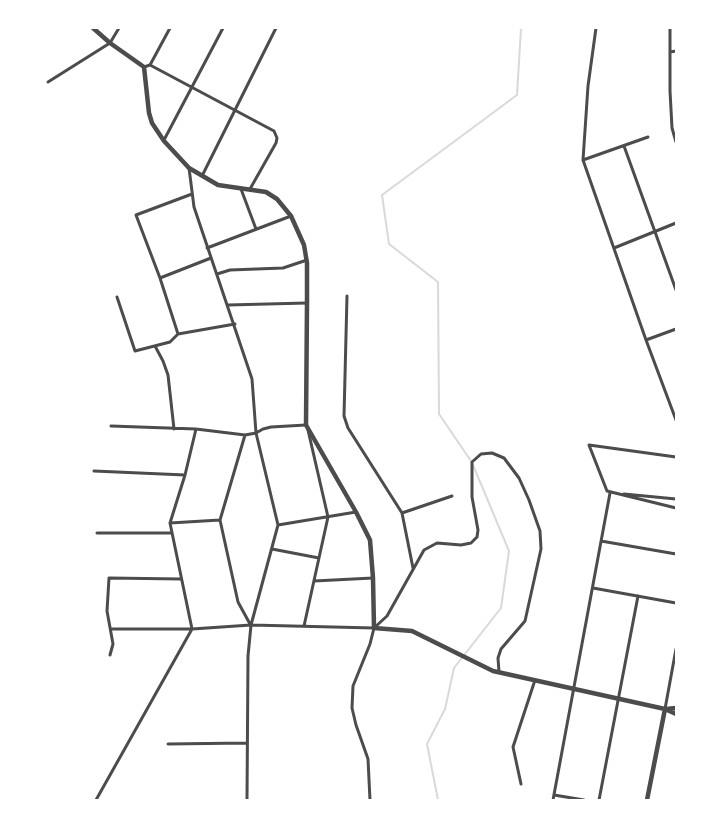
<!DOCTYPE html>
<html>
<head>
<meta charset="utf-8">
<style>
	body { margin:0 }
	#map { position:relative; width:704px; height:828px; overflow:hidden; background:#fff; font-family:Inter,sans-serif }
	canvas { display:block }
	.frame { position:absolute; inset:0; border:29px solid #fff; pointer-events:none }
</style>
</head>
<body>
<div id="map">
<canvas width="704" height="828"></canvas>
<div class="frame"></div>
</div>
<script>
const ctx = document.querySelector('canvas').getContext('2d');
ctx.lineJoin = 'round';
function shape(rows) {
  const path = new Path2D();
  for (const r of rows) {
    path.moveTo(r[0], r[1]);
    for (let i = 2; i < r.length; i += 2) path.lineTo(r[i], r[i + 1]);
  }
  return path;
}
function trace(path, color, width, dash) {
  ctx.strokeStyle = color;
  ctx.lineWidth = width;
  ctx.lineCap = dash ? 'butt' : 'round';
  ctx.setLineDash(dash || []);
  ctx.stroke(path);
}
trace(shape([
	[471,461,439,414,438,282,389,244,382,195,517,95,521,28],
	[438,800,427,744,445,709,454,668,501,608,509,551,473,465]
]), '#d9d9d9', 2);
trace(shape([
	[596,28,588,86,583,160,646,340,676,420],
	[670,28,670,91,672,128,676,142],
	[670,52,676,51],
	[150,65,274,131,277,138,276,143,250,189],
	[144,67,150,65,170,28],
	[48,82,110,43,119,28],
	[164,140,223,28],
	[624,146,676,290],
	[583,160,648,137],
	[189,168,194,207,252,379,256,433,278,525,251,625,248,656,247,800],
	[202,176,276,28],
	[241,189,256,229],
	[207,248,291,216],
	[614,248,676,223],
	[217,274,230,270,283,268,307,260],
	[160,278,211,258],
	[347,296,344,416,348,428,402,513,413,568],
	[117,297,135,351,170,342,178,334,235,324],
	[228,305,307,303],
	[178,334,160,278,136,215,192,194],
	[646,340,676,329],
	[155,346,163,361,168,375,174,429],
	[111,426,196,429,245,435,256,433,263,429,271,427,306,425],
	[245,435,220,520,238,602,250,624],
	[676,457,589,445,607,491,676,508],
	[94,471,185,475],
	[624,494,676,499],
	[402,513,452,496],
	[170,523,220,520],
	[278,525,356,512],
	[97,533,172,533],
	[601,541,676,554],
	[272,549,319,558],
	[314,581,373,578],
	[593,588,676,603],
	[304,626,328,517,308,430],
	[111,629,192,629,251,625,374,628],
	[110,655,113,644,107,611,109,578,181,579],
	[665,709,676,649],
	[168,744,247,743],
	[521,784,513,747,535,680],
	[554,795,584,800],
	[96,800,192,629,170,523,185,475,196,429],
	[370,800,368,759,356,725,352,708,353,686,370,644,374,628,387,616,424,550,437,543,461,545,471,543,477,537,478,530,472,497,472,462,481,454,492,453,504,458,519,478,529,500,540,531,541,549,525,621,501,649,498,658,499,672],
	[553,800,610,493],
	[599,800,638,596]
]), '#4c4c4c', 3);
trace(shape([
	[93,28,110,43,144,67,149,113,152,123,164,141,189,168,218,185,266,192,277,199,291,216,304,245,307,263,307,303,306,425,356,512,370,540,373,578,374,628,412,631,493,671,665,709,676,714],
	[666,709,676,708],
	[647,800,665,709]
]), '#4c4c4c', 4.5);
</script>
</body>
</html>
